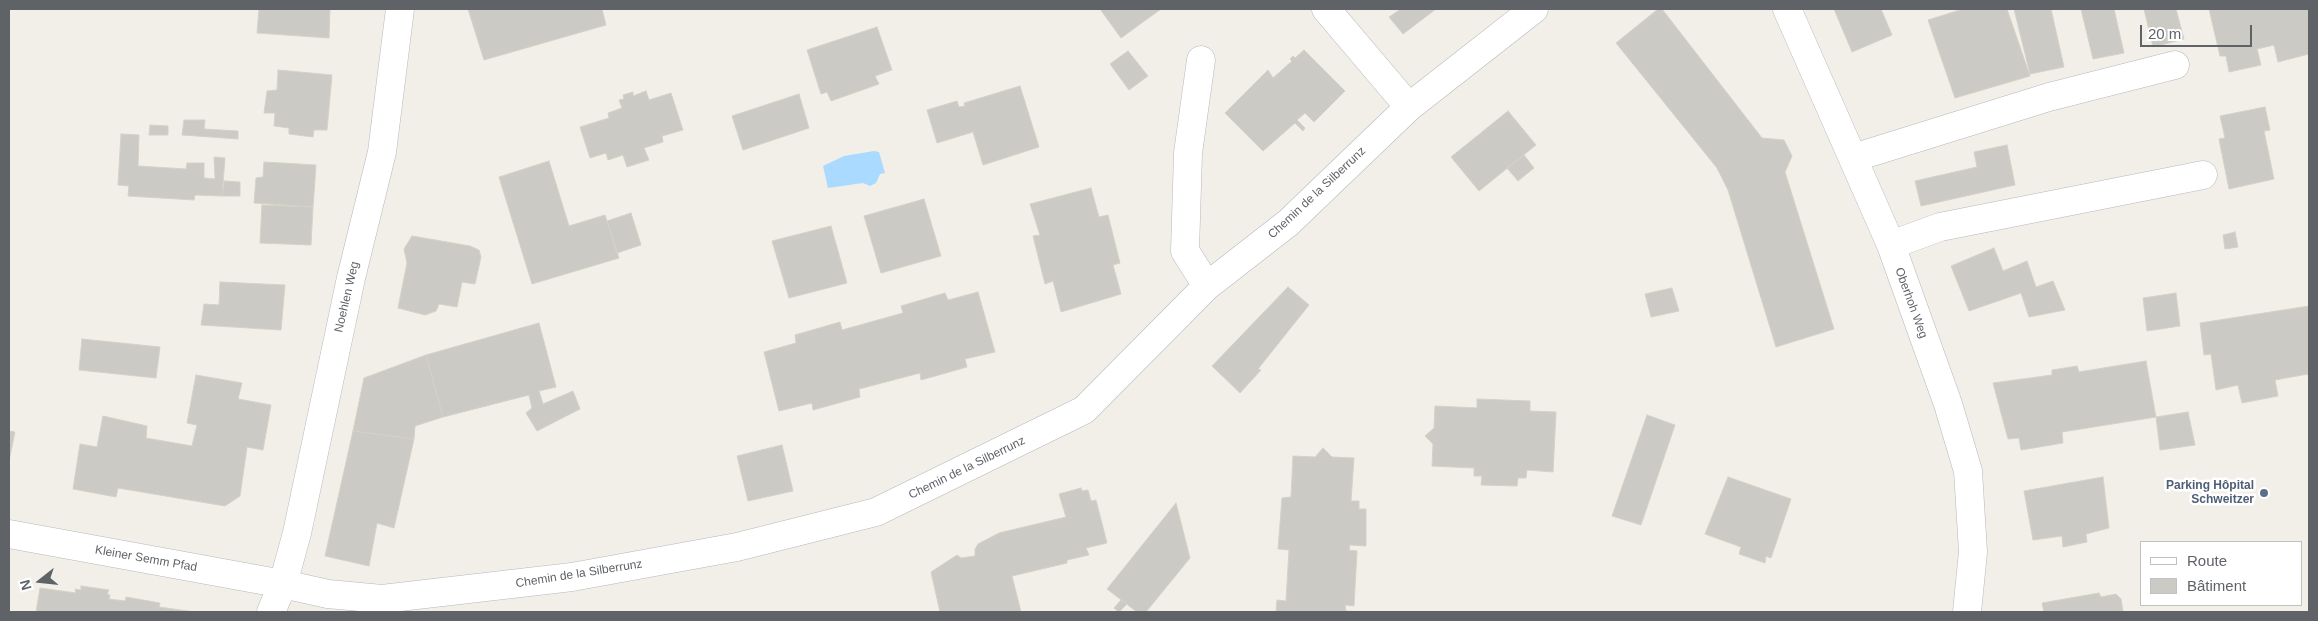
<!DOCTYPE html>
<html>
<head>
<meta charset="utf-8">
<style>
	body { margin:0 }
	#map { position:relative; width:2318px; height:621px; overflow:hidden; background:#f1efe8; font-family:Helvetica,sans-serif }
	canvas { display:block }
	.frame { position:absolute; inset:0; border:10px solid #5f6368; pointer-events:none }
	.legend { position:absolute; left:2140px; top:541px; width:162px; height:65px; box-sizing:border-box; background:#fff; border:1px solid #bfc1c3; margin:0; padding:6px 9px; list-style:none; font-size:15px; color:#5f6368 }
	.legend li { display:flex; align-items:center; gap:10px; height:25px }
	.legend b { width:25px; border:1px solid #bfc1c3 }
	.north { position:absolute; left:15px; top:556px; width:50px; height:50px; -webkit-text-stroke:4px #fff; paint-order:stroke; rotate:254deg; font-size:14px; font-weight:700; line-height:20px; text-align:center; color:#5f6368 }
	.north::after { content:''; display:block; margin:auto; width:18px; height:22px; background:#5f6368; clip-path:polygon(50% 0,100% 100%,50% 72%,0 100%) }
	.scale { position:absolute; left:2140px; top:25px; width:112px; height:22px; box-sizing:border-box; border:2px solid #5f6368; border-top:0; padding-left:6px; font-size:15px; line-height:18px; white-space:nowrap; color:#5f6368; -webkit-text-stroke:4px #fff; paint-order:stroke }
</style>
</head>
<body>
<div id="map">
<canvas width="2318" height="621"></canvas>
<div class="frame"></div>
<ul class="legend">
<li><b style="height:6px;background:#fff"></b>Route</li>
<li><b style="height:14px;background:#cccac5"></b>Bâtiment</li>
</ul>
<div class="north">N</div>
<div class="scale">20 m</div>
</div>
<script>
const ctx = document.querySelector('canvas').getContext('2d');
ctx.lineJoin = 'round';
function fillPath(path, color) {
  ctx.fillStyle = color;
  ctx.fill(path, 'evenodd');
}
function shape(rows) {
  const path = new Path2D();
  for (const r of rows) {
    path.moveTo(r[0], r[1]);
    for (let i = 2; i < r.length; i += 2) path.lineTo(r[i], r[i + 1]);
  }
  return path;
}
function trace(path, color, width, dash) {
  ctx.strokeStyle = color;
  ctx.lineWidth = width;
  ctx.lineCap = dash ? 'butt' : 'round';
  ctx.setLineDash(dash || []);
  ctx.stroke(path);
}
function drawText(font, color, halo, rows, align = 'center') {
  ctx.font = font + ' Helvetica,sans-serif';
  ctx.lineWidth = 5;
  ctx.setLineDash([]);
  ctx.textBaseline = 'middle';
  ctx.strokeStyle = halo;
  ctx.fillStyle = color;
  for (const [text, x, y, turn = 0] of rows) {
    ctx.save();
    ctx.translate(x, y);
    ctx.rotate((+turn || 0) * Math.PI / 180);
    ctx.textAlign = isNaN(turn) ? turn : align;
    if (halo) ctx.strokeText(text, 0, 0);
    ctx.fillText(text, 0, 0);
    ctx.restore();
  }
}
fillPath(shape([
	[874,151,879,152,885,173,880,174,876,183,870,186,863,183,828,188,823,166,844,156]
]), '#aadaff');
const building = shape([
	[259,9,330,9,329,38,257,33,259,9],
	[468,9,602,9,606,25,484,60,468,9],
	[1100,9,1161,9,1121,38,1100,9],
	[1401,9,1436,9,1403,34,1389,17,1401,9],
	[1658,9,1662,9,1762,138,1784,140,1792,156,1785,172,1834,329,1776,347,1728,190,1717,168,1616,43,1658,9],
	[1834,9,1881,9,1892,35,1852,52,1834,9],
	[1963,9,2007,9,2030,76,1955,98,1928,20,1963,9],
	[2014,9,2051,9,2064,67,2030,74,2014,9],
	[2081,9,2114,9,2124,53,2093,59,2081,9],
	[2144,9,2176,9,2184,39,2153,47,2144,9],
	[2209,9,2309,9,2309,54,2278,62,2274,45,2257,49,2261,65,2229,72,2226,56,2220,56,2209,9],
	[877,27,892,70,875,76,879,84,831,101,827,92,821,94,807,50,877,27],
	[1304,50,1345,91,1314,122,1305,113,1297,120,1305,128,1303,131,1295,123,1263,151,1225,113,1268,70,1273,78,1292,61,1290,59,1293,56,1295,58,1304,50],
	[1128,51,1148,76,1129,90,1110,64,1128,51],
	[278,70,332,75,327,130,314,130,313,137,289,134,289,128,274,126,275,113,264,113,267,91,277,90,278,70],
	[1020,86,1039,147,983,165,973,132,937,143,927,110,957,101,959,107,965,106,964,103,1020,86],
	[646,91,649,100,671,93,683,130,662,136,663,142,644,148,649,160,627,167,623,155,608,160,606,153,590,158,580,127,609,118,608,113,622,108,619,100,624,99,623,95,633,92,633,96,646,91],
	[799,94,809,128,743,150,732,116,799,94],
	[2265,107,2270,130,2264,131,2274,179,2229,189,2219,139,2225,138,2220,116,2265,107],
	[1508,111,1536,145,1479,191,1451,157,1508,111],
	[184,120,205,120,204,129,238,131,238,139,182,135,184,120],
	[150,125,168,126,168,135,149,135,150,125],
	[121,134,139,135,138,166,186,169,187,163,204,163,204,178,215,179,214,157,225,158,222,196,195,195,194,200,128,196,129,186,118,185,121,134],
	[2007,145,2015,185,1921,206,1915,181,1977,167,1974,152,2007,145],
	[1524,155,1534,168,1518,181,1507,168,1524,155],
	[549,161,569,226,605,215,619,258,532,284,499,177,549,161],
	[264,162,316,165,313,207,254,203,256,178,263,177,264,162],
	[224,181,240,182,240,196,222,196,224,181],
	[1091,188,1099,217,1108,215,1120,263,1113,265,1121,294,1061,312,1053,281,1045,284,1033,236,1040,235,1030,204,1091,188],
	[924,199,941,256,881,273,864,216,924,199],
	[262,205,313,207,311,245,260,243,262,205],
	[631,213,641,245,617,253,607,221,631,213],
	[831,226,847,283,789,298,772,241,831,226],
	[2235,232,2238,247,2225,249,2223,235,2235,232],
	[412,236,470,246,479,250,481,257,475,284,462,282,457,307,439,304,436,311,425,315,398,308,407,263,404,249,412,236],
	[1994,248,2003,271,2027,261,2036,287,2053,281,2065,310,2029,317,2021,293,1969,311,1951,266,1994,248],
	[220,282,285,285,281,330,201,325,204,304,219,305,220,282],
	[1288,287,1309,305,1258,369,1261,370,1240,393,1212,366,1288,287],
	[1672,288,1679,311,1651,317,1645,294,1672,288],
	[978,292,995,352,965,359,967,367,921,380,920,373,859,389,860,397,813,410,812,403,779,411,764,352,796,343,795,335,840,322,842,330,903,313,901,306,945,293,948,300,978,292],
	[2176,293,2180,326,2147,331,2143,298,2176,293],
	[2309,306,2309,380,2308,374,2275,380,2278,396,2242,403,2238,385,2216,390,2211,354,2204,355,2200,323,2309,306],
	[539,323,556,387,539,391,543,404,573,391,580,409,537,431,526,413,532,408,529,395,443,417,426,355,539,323],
	[82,339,160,347,156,378,79,370,82,339],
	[426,355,443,417,415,426,414,439,353,431,364,378,426,355],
	[2146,361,2156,417,2062,432,2063,443,2021,450,2019,438,2008,439,1993,383,2052,375,2052,370,2077,366,2079,372,2146,361],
	[196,375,242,383,238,399,271,405,263,450,247,447,240,496,225,506,118,488,116,497,73,489,80,444,97,447,103,416,147,426,146,438,192,446,197,425,187,423,196,375],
	[1477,399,1530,401,1530,411,1556,412,1553,472,1527,470,1526,478,1518,478,1517,486,1481,485,1482,476,1474,476,1474,468,1432,466,1433,444,1425,436,1434,428,1435,406,1477,408,1477,399],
	[2188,412,2195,445,2160,450,2156,417,2188,412],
	[1647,415,1675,425,1641,525,1612,516,1647,415],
	[9,431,15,432,9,461,9,431],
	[353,431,414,439,394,528,377,523,369,566,325,556,353,431],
	[782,445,793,491,748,501,737,456,782,445],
	[1323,448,1332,457,1354,458,1351,501,1359,501,1359,509,1366,509,1366,546,1350,545,1349,550,1357,551,1354,606,1345,605,1346,611,1363,612,1276,612,1277,600,1286,601,1289,550,1278,549,1282,498,1291,497,1293,456,1315,457,1323,448],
	[1728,477,1791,499,1771,558,1766,556,1765,563,1739,554,1741,547,1705,534,1728,477],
	[2103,477,2109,528,2086,534,2087,542,2063,547,2062,536,2033,540,2024,491,2103,477],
	[1081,488,1082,491,1088,490,1091,501,1096,500,1107,543,1086,548,1089,555,1067,560,1067,563,1012,576,1021,612,940,612,931,572,957,555,961,558,975,556,975,549,978,544,999,533,1066,517,1059,494,1081,488],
	[1176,503,1190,558,1146,612,1137,612,1107,589,1176,503],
	[81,586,109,590,107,594,110,595,109,599,125,601,126,597,160,603,159,607,195,612,36,612,40,588,76,593,75,589,81,590,81,586],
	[2099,593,2101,597,2116,594,2121,599,2123,612,2044,612,2042,603,2099,593],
	[1121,600,1127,604,1119,612,1114,608,1121,600]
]);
fillPath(building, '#cccac5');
trace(building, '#d6d1c6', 1);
const minor = shape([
	[1326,9,1409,107],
	[1787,9,1891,245,1948,404,1968,471,1973,552,1967,612],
	[1201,60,1188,153,1185,251,1207,286],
	[1853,158,2049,97,2175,65],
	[1891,245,1940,227,2203,175],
	[9,534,283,584,297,533,351,278,382,152,400,9],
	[271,612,283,584,328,594,382,599,572,577,737,547,876,512,1084,410,1207,286,1288,223,1409,107,1534,9]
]);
trace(minor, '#b5b8bc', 29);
trace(minor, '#fff', 28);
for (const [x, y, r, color] of [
	[2264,493,5,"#5c6f8a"]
]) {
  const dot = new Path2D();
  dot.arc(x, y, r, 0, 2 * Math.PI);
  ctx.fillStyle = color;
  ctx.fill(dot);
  trace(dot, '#fff', 2);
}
drawText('12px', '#5f6368', '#fff', [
	["Chemin de la Silberrunz",1317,193,-43],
	["Noehlen Weg",347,297,-77],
	["Oberhoh Weg",1911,303,70],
	["Chemin de la Silberrunz",967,468,-26],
	["Kleiner Semm Pfad",146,559,10],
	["Chemin de la Silberrunz",579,574,-9]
]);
drawText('bold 12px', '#4e5e75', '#fff', [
	["Parking Hôpital",2254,486],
	["Schweitzer",2254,500]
], 'right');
</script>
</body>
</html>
